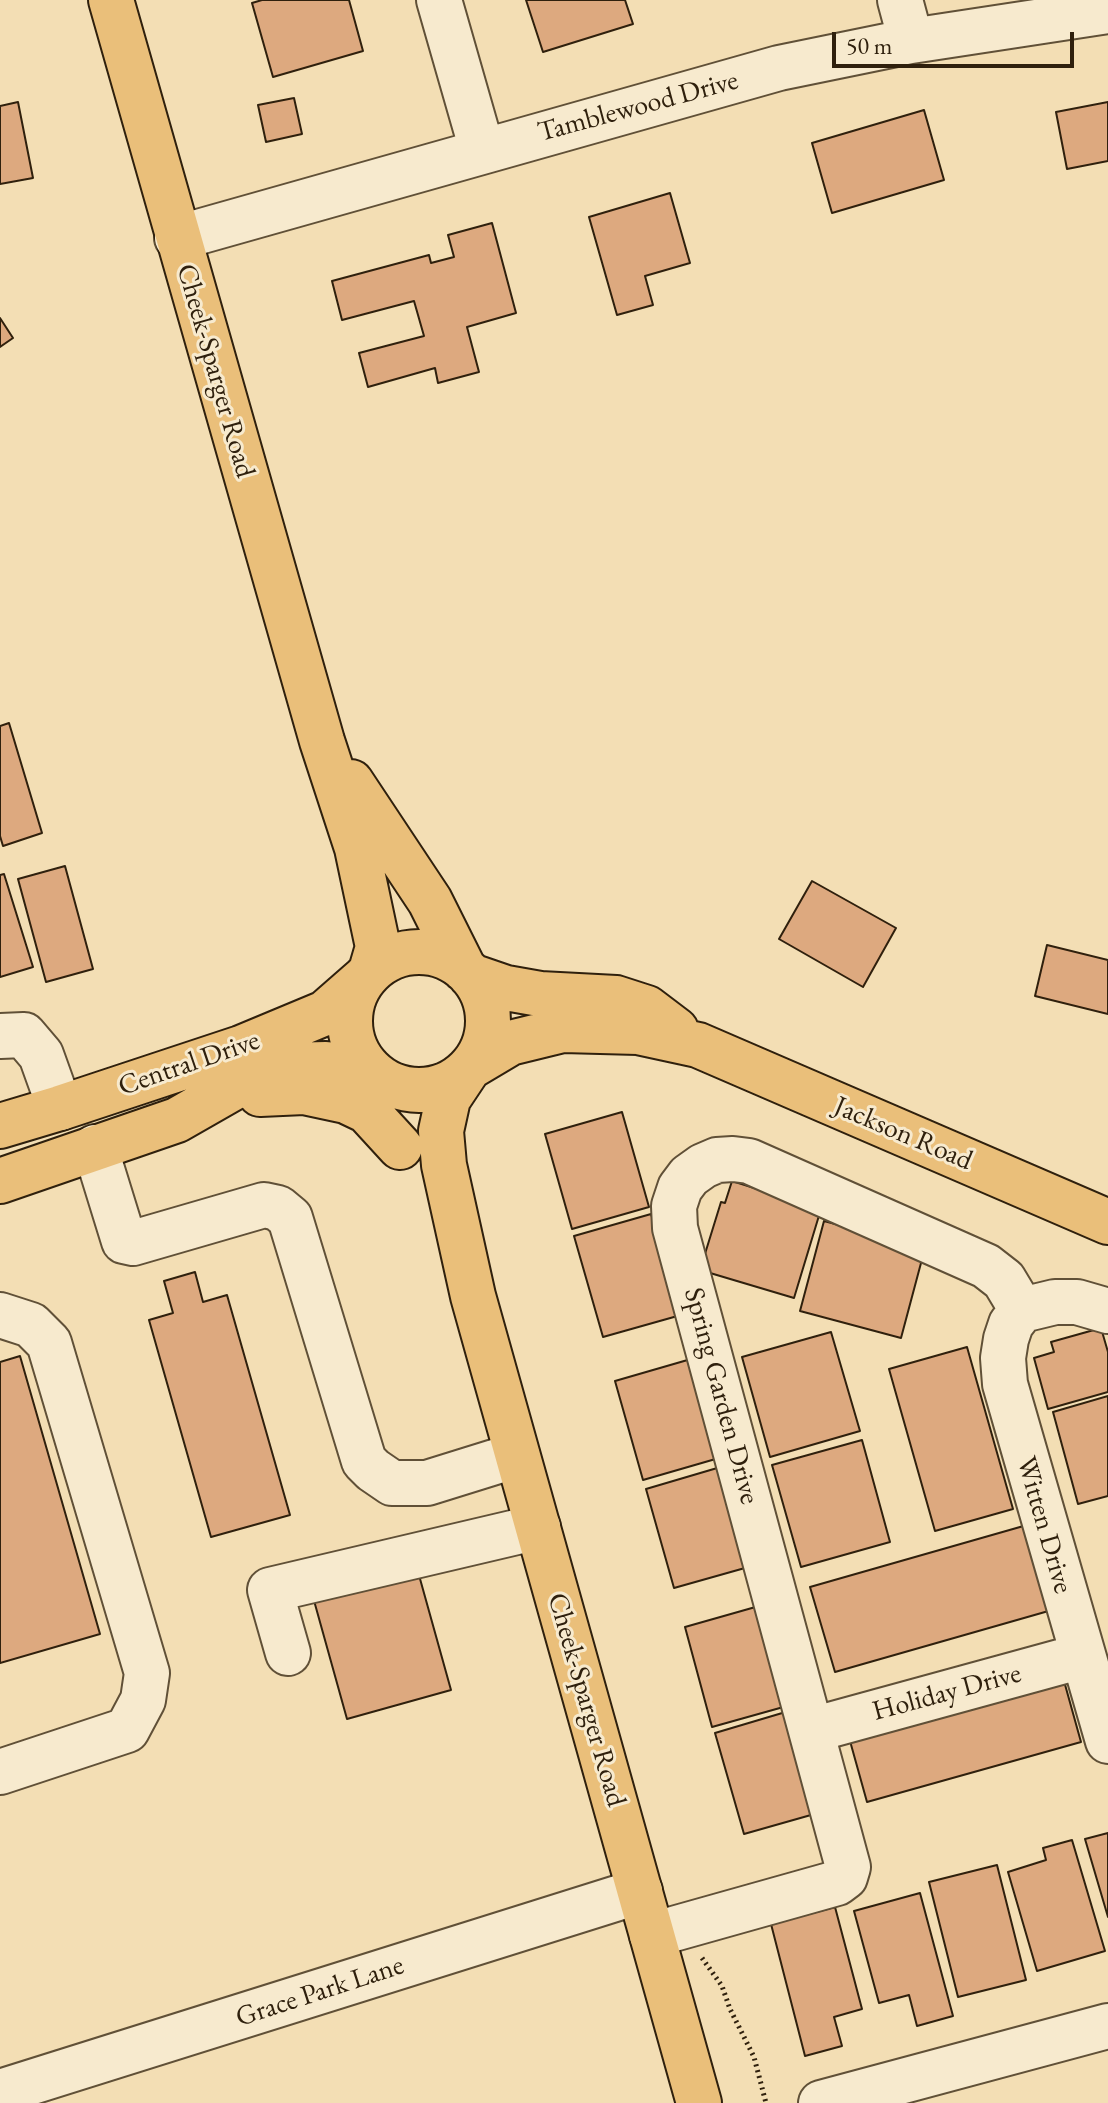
<!DOCTYPE html>
<html>
<head>
<meta charset="utf-8">
<style>
	body { margin:0 }
	#map { position:relative; width:1108px; height:2103px; overflow:hidden; background:#f3deb4; font-family:"EB Garamond",serif }
	canvas { display:block }
	.scale { position:absolute; left:832px; top:32px; width:242px; height:36px; box-sizing:border-box; border:4px solid #2f200d; border-top:0; padding-left:10px; font-size:24px; line-height:28px; white-space:nowrap; color:#2f200d; -webkit-text-stroke:6px #f7eace; paint-order:stroke }
</style>
</head>
<body>
<div id="map">
<canvas width="1108" height="2103"></canvas>
<div class="scale">50 m</div>
</div>
<script>
const ctx = document.querySelector('canvas').getContext('2d');
ctx.lineJoin = 'round';
function fillPath(path, color) {
  ctx.fillStyle = color;
  ctx.fill(path, 'evenodd');
}
function shape(rows) {
  const path = new Path2D();
  for (const r of rows) {
    if (r.length === 3) {
      path.moveTo(r[0] + r[2], r[1]);
      path.arc(r[0], r[1], r[2], 0, 2 * Math.PI);
      continue;
    }
    path.moveTo(r[0], r[1]);
    for (let i = 2; i < r.length; i += 2) path.lineTo(r[i], r[i + 1]);
  }
  return path;
}
function trace(path, color, width, dash) {
  ctx.strokeStyle = color;
  ctx.lineWidth = width;
  ctx.lineCap = dash ? 'butt' : 'round';
  ctx.setLineDash(dash || []);
  ctx.stroke(path);
}
function drawText(font, color, halo, rows, align = 'center') {
  ctx.font = font + ' "EB Garamond",serif';
  ctx.lineWidth = 6;
  ctx.setLineDash([]);
  ctx.textBaseline = 'middle';
  ctx.strokeStyle = halo;
  ctx.fillStyle = color;
  for (const [text, x, y, turn = 0] of rows) {
    ctx.save();
    ctx.translate(x, y);
    ctx.rotate((+turn || 0) * Math.PI / 180);
    ctx.textAlign = isNaN(turn) ? turn : align;
    if (halo) ctx.strokeText(text, 0, 0);
    ctx.fillText(text, 0, 0);
    ctx.restore();
  }
}
const building = shape([
	[262,0,349,0,363,51,273,77,252,3,262,0],
	[526,0,625,0,633,24,543,52,526,0],
	[294,98,302,134,266,142,258,105,294,98],
	[18,102,33,178,0,184,0,106,18,102],
	[1108,102,1108,161,1067,169,1056,112,1108,102],
	[924,110,944,180,832,213,812,143,924,110],
	[670,193,690,263,645,276,653,305,617,315,589,217,670,193],
	[492,223,516,313,467,327,479,372,438,383,435,368,368,387,359,353,424,336,414,301,342,320,332,281,429,255,431,263,454,257,448,235,492,223],
	[0,318,13,338,0,347,0,318],
	[9,723,42,833,3,846,0,836,0,726,9,723],
	[65,866,93,969,46,982,18,879,65,866],
	[4,874,33,967,0,977,0,875,4,874],
	[812,881,896,928,863,987,779,939,812,881],
	[1047,945,1108,960,1108,1014,1035,996,1047,945],
	[622,1112,649,1207,572,1229,545,1134,622,1112],
	[732,1181,821,1209,794,1298,700,1270,721,1202,725,1203,732,1181],
	[651,1214,681,1315,603,1337,574,1236,651,1214],
	[824,1221,925,1248,901,1338,800,1311,824,1221],
	[195,1272,203,1302,227,1295,290,1515,211,1537,149,1320,173,1313,164,1281,195,1272],
	[1101,1328,1108,1352,1108,1392,1048,1409,1034,1358,1054,1352,1051,1342,1101,1328],
	[831,1332,860,1431,770,1457,742,1357,831,1332],
	[967,1347,1013,1509,935,1531,889,1369,967,1347],
	[20,1356,100,1634,0,1663,0,1362,20,1356],
	[691,1359,719,1458,643,1480,615,1381,691,1359],
	[1108,1396,1108,1496,1078,1504,1053,1412,1108,1396],
	[862,1440,890,1542,801,1567,772,1465,862,1440],
	[724,1466,752,1566,674,1588,646,1489,724,1466],
	[1027,1525,1052,1610,835,1672,810,1587,1027,1525],
	[417,1568,451,1690,347,1719,313,1597,417,1568],
	[759,1606,787,1706,712,1727,685,1627,759,1606],
	[1059,1663,1081,1742,867,1802,845,1723,1059,1663],
	[789,1711,818,1813,744,1834,715,1733,789,1711],
	[1108,1833,1108,1917,1085,1839,1108,1833],
	[1072,1840,1105,1951,1037,1971,1008,1872,1046,1860,1043,1848,1072,1840],
	[997,1865,1026,1980,958,1997,929,1882,997,1865],
	[920,1893,953,2016,917,2026,909,1995,879,2003,854,1911,920,1893],
	[835,1907,862,2009,834,2017,842,2046,805,2056,771,1924,835,1907]
]);
fillPath(building, '#dda97f');
trace(building, '#2f200d', 2);
const minor = shape([
	[439,0,482,150],
	[900,0,911,41],
	[177,238,779,68,911,41,1108,11],
	[0,1036,24,1035,41,1055,60,1108],
	[95,1147,124,1241,133,1243,264,1205,278,1208,290,1218,364,1461,373,1470,392,1483,427,1483,517,1455],
	[1022,1310,1011,1324,1006,1339,1003,1358,1005,1384,1108,1741],
	[1022,1310,1055,1302,1077,1302,1108,1311],
	[0,1315,31,1325,49,1343,147,1673,143,1700,127,1730,0,1772],
	[288,1653,270,1590,538,1527],
	[812,1730,1082,1656],
	[652,1935,837,1883,845,1877,848,1867,675,1228,674,1206,680,1188,689,1176,703,1166,717,1160,733,1159,749,1161,986,1266,1004,1280,1022,1310],
	[0,2092,640,1891],
	[821,2103,1108,2026]
]);
const major = shape([
	[111,0,322,741,357,848,378,947,371,971],
	[351,782,430,901,464,969],
	[419,1021,69],
	[471,976,506,988,540,994,616,998,647,1008,676,1030],
	[473,1065,510,1043,563,1030,638,1032,698,1045,1108,1222],
	[466,1072,448,1099,441,1131,444,1165,473,1296,699,2103],
	[260,1094,304,1092,346,1101,367,1111,400,1147],
	[0,1126,60,1108,241,1048,325,1013,365,978],
	[0,1181,177,1120,233,1088,287,1065,326,1064,370,1070]
]);
trace(minor, '#605037', 48);
trace(major, '#2f200d', 48);
trace(shape([
	[702,1958,722,1986,730,2009,754,2057,766,2103]
]), '#2f200d', 5, [2, 4]);
trace(minor, '#f7eace', 44);
trace(major, '#eabf7a', 44);
drawText('28px', '#2f200d', '#f7eace', [
	["Tamblewood Drive",638,107,-15],
	["Cheek-Sparger Road",215,371,74],
	["Central Drive",189,1064,-19],
	["Jackson Road",903,1134,23],
	["Spring Garden Drive",721,1396,75],
	["Witten Drive",1044,1525,74],
	["Holiday Drive",947,1693,-15],
	["Cheek-Sparger Road",586,1700,74],
	["Grace Park Lane",320,1992,-18]
]);
</script>
</body>
</html>
